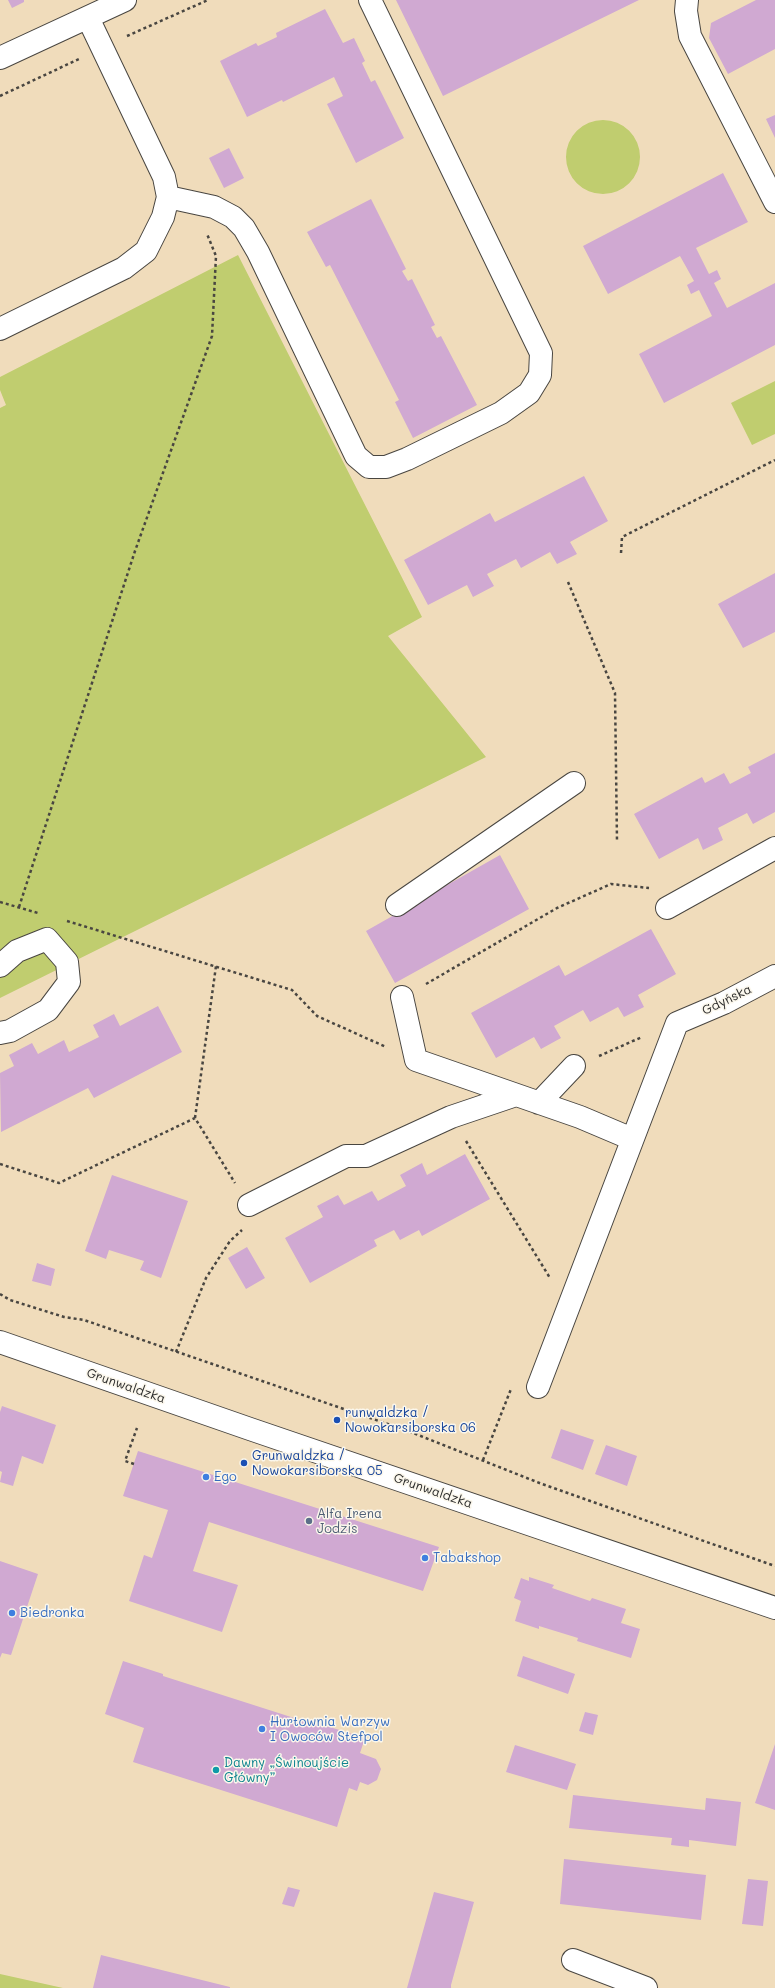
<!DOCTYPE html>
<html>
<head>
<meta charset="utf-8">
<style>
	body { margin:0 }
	canvas { display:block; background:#f0dcbb }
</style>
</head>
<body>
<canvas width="775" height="1988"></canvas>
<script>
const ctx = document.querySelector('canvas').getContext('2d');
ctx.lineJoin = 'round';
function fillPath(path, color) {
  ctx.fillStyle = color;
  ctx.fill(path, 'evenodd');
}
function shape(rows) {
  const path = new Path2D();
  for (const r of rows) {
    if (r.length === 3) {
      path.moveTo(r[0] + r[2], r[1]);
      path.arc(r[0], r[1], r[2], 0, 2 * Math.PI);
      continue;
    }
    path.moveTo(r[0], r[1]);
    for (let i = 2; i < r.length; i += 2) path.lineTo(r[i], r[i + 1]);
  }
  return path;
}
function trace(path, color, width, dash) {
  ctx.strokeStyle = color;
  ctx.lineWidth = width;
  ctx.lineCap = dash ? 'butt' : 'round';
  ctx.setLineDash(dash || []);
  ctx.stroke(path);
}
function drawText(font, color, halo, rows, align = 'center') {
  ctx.font = font + ' Mali,sans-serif';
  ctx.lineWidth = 3;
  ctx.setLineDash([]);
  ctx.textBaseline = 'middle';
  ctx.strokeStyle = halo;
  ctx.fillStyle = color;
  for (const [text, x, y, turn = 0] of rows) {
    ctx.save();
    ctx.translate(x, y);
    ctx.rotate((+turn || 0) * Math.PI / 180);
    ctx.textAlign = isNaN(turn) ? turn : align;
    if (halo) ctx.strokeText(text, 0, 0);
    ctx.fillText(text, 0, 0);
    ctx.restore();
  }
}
fillPath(shape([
	[603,157,37],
	[238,255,422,617,388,636,486,757,0,998,0,408,6,405,0,390,0,377],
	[775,381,775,434,752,445,731,403],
	[0,1974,63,1988,0,1988]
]), '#c0cd6f');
fillPath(shape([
	[8,0,24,0,24,2,12,8],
	[396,0,639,0,443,96],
	[756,0,775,0,775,49,728,74,709,38,711,23],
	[325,9,343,43,354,38,365,61,362,63,371,82,375,80,404,138,356,163,327,104,343,96,334,77,283,102,282,100,247,117,220,61,256,43,258,46,277,37,276,33],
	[775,115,775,138,766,119],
	[229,148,244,178,224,188,209,158],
	[723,173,748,222,696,248,709,274,717,270,721,279,714,283,727,308,775,283,775,345,664,403,639,354,712,316,699,290,691,294,687,285,694,281,680,256,608,294,583,246],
	[371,199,406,269,402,271,408,281,412,279,435,325,431,327,437,338,441,336,477,405,413,438,395,402,399,400,330,265,326,267,307,232],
	[584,476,608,521,570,542,577,554,557,564,550,552,521,568,516,559,487,574,494,586,473,597,467,585,428,605,404,560,490,513,495,522],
	[775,573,775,632,743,648,718,604],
	[775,753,775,812,753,824,747,813,718,828,723,840,703,850,698,838,659,859,634,814,702,777,705,783,724,773,730,784,751,773,748,767],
	[500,855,529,909,395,983,366,931],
	[651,929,676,974,638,995,644,1007,624,1017,618,1007,590,1022,583,1010,554,1026,561,1038,541,1049,534,1037,496,1058,471,1013,559,965,565,976],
	[158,1006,182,1052,94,1098,88,1088,1,1132,0,1073,14,1066,9,1055,32,1043,38,1054,64,1040,69,1052,99,1037,93,1025,114,1014,120,1026],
	[465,1154,490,1199,422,1236,419,1230,400,1240,394,1230,374,1240,377,1246,310,1283,285,1238,323,1217,317,1206,338,1195,344,1205,372,1191,378,1201,406,1186,400,1175,422,1163,427,1175],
	[112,1175,188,1201,161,1278,140,1270,144,1261,109,1250,106,1259,85,1251],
	[247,1247,265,1278,246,1289,228,1258],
	[37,1263,55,1269,51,1286,32,1281],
	[2,1406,56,1425,43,1464,22,1456,13,1486,0,1482,2,1472,0,1471,0,1412],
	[561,1429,594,1440,583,1470,551,1458],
	[606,1445,637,1456,627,1486,595,1474],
	[138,1451,439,1547,423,1591,209,1522,193,1571,238,1585,222,1632,129,1601,144,1555,152,1558,168,1510,123,1496],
	[0,1561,38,1574,11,1655,2,1653,0,1658],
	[529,1577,554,1585,552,1588,590,1601,592,1598,626,1609,621,1623,640,1629,631,1658,577,1641,578,1638,539,1626,539,1629,515,1621,521,1601,514,1598,521,1578,529,1581],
	[523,1656,575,1674,568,1694,517,1676],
	[123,1661,163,1674,163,1676,316,1725,317,1723,365,1738,360,1753,376,1759,381,1769,377,1780,368,1785,360,1782,357,1791,349,1788,337,1827,133,1762,144,1728,105,1714],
	[585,1712,598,1715,593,1735,579,1731],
	[775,1744,775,1810,755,1803],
	[515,1745,576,1764,567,1790,506,1772],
	[573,1795,705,1810,706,1798,741,1802,736,1846,689,1840,689,1847,671,1845,672,1838,569,1828],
	[564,1859,706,1875,701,1920,560,1904],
	[748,1879,768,1881,763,1926,742,1924],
	[288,1887,300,1890,294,1907,282,1904],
	[434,1892,474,1902,451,1985,451,1988,407,1988],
	[101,1955,230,1987,230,1988,93,1988]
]), '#d0a9d2');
const minor = shape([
	[687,0,686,11,690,36,775,202],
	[0,58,125,0],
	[168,197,214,207,233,217,244,228,258,252,356,456,369,467,386,467,407,459,501,413,529,393,540,375,541,353,370,0],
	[0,329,124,268,146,251,163,217,168,197,164,177,88,18],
	[397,905,574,783],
	[667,908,775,848],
	[0,966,17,951,47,939,67,962,69,982,48,1010,10,1031,0,1033],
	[402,997,416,1060,580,1117,632,1139],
	[539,1103,574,1066],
	[249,1205,346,1156,366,1156,451,1117,516,1095],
	[0,1342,250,1429,775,1608],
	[538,1387,677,1023,724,1003,775,976],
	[573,1960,646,1988]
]);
trace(minor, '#494641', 24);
trace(shape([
	[127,36,208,0],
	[0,96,79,59],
	[621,553,622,537,775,460],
	[568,582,615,693,617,841],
	[0,902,38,913],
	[19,907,135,551,212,336,216,256,207,234],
	[67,921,292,990,317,1016,386,1047],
	[426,984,557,908,611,884,649,888],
	[599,1056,642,1037],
	[195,1118,216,966],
	[466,1141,550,1278],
	[0,1164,59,1183,195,1118,235,1183],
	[0,1294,10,1300,64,1317,84,1320,408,1431,542,1484,775,1566],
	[176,1352,206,1278,230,1241,242,1230],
	[483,1460,511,1389],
	[134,1464,125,1461,137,1428]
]), '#494641', 2.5, [3, 3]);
trace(minor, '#fff', 22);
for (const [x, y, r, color] of [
	[337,1420,4,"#1a4fb4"],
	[244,1463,4,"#1a4fb4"],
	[206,1477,4,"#3f7fe0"],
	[309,1521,4,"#5c6f8a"],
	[425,1558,4,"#3f7fe0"],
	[12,1613,4,"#3f7fe0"],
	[262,1729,4,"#3f7fe0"],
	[216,1770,4,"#0f9aa8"]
]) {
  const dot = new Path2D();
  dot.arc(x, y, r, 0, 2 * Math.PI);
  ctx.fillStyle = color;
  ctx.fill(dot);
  trace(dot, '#fbf7ec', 1.5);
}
drawText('13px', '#2b2b2b', '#fbf7ec', [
	["Gdyńska",727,1000,-26],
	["Grunwaldzka",126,1386,19],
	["Grunwaldzka",433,1491,19]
]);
drawText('13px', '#164399', '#fbf7ec', [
	["runwaldzka /",345,1413],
	["Nowokarsiborska 06",345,1428],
	["Grunwaldzka /",252,1456],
	["Nowokarsiborska 05",252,1471]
], 'left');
drawText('13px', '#366cbe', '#fbf7ec', [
	["Ego",214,1477],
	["Tabakshop",433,1558],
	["Biedronka",20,1613],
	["Hurtownia Warzyw",270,1722],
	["I Owoców Stefpol",270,1737]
], 'left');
drawText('13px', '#4e5e75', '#fbf7ec', [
	["Alfa Irena",317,1514],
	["Jodzis",317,1529]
], 'left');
drawText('13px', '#0d838f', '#fbf7ec', [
	["Dawny „Świnoujście",224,1763],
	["Główny”",224,1778]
], 'left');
</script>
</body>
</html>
